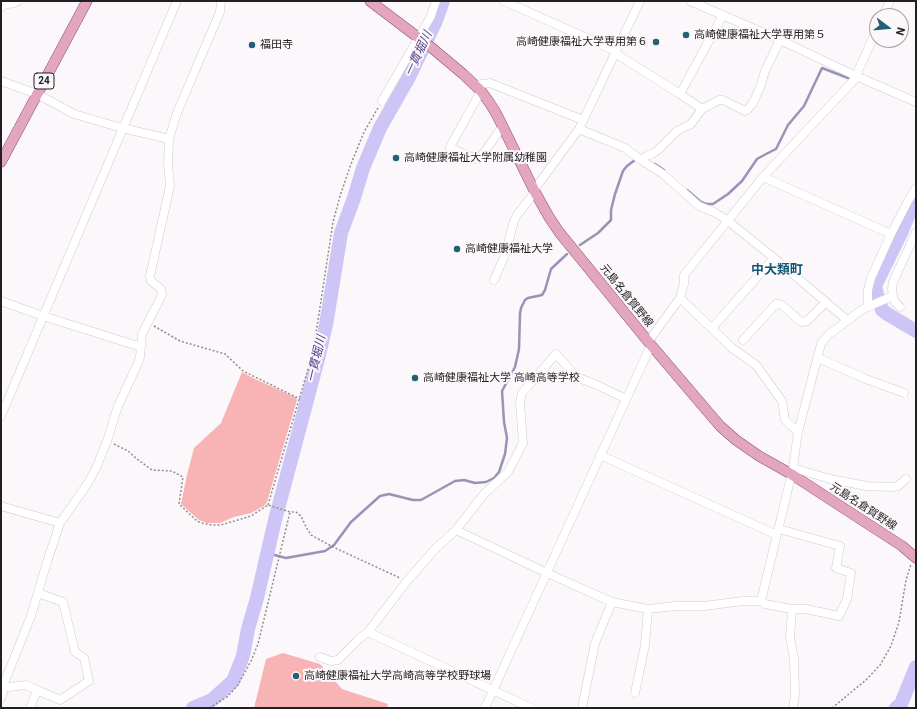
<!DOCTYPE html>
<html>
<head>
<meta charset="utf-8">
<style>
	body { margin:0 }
	#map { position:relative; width:917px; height:709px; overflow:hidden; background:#fbf7fa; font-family:Roboto,sans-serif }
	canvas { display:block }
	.frame { position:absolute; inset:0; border:2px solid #211f20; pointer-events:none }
	.north { position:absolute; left:869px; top:8px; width:40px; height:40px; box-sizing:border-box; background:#fbf7fa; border:1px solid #a4a1a3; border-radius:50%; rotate:106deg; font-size:11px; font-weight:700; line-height:16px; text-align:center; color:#211f20 }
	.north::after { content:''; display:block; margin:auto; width:14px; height:18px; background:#235f77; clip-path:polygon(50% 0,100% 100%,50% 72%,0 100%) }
</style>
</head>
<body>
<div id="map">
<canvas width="917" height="709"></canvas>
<div class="frame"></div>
<div class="north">N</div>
</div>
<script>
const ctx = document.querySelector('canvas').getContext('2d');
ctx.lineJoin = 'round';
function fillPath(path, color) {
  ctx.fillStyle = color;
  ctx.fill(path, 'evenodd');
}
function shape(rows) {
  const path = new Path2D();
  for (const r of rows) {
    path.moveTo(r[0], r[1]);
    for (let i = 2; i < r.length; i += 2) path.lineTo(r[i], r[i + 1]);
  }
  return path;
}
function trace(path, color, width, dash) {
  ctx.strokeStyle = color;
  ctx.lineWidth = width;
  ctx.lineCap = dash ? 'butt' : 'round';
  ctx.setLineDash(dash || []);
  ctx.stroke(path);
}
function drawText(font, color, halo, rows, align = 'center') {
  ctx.font = font + ' Roboto,"Noto Sans JP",sans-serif';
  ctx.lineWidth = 4;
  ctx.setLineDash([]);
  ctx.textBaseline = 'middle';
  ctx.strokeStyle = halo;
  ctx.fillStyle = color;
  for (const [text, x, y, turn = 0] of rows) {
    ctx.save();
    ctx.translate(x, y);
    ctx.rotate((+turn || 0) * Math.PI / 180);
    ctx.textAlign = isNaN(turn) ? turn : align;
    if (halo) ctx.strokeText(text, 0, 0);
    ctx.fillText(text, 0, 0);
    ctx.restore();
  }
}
fillPath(shape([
	[242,372,255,379,295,397,297,400,267,502,264,506,251,513,234,517,220,523,207,523,199,520,181,504,187,475,194,448,221,423],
	[283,653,320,664,342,689,388,704,387,708,254,708,266,659]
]), '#f8b3b5');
trace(shape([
	[1,1,2,1],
	[655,164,664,170],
	[687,190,701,202,706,204,713,204,728,194,742,181,757,159,766,154,776,149,788,125,804,106,822,68,848,78],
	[580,245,598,233,611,220,611,210,615,194,623,171,627,166,635,160],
	[267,553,286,558,325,551,334,545,351,522,380,496,389,494,413,500,421,500,455,481,464,480,475,483,486,482,494,478,499,472,505,454,507,438,504,422,502,391,515,367,519,349,520,314,521,308,525,300,528,298,542,295,545,290,551,269,567,254]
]), '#9993b6', 2.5);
trace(shape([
	[916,202,911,209,901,233,875,286,877,294,882,310,889,315,916,331],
	[193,708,212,700,233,681,243,656,248,629,257,598,275,520,318,359,326,325,341,233,354,198,363,168,380,128,409,77,435,23,443,1],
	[896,708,901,704,916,667]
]), '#cdc5f6', 14);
const minor = shape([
	[504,1,616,51],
	[690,1,780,40,856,76,916,102],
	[1,7,3,5,14,3,18,1],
	[883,16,890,1],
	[615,53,680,94,702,109],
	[1,81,37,94,74,114,122,128,169,139],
	[475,85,490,83,583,120],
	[481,91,451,145,450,148,476,159,480,158,503,126],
	[680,94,723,15],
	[382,101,431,16,436,1],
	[579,129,625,148,641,160,663,174,699,206,714,212,728,221,774,258,847,320],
	[641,160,648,155,652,154,658,150,677,131,691,124,702,109,719,100,723,100,745,111,748,109,753,103,761,85,765,71,780,40],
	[763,177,891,234],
	[534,190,579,129,640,1],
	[494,280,505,255,514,221,517,215,535,192],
	[680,298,732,348,756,365,782,401,785,420,798,432],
	[1,301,43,316,141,347],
	[868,307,868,290,871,278,891,234,908,201,916,188],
	[900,307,895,302,893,297,892,289,893,282,916,232],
	[712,328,774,258],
	[743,340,776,304,782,305,801,322,807,321,826,302],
	[648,342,680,298,684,284,684,275,763,177,854,80,877,29],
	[818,358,866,379,904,393],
	[1,416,177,1],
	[600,455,777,535],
	[793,468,830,479,867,486,892,487,898,486,906,479],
	[1,506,60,523],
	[456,530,547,573,612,602,648,609,676,606,704,606,743,601,761,601,793,468,798,432,821,344,828,335,863,309,888,298,893,297],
	[761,601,765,604,792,609,806,609,839,616,847,599,851,573,836,568,840,546,779,529],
	[792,609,790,638,794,658,795,695,793,708],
	[368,632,531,708],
	[320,657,331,661,338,660,359,639,368,632,407,581,436,548,456,530,484,494,508,472,523,443,520,402,522,393,556,354,572,372,579,378,597,385,626,399],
	[1,686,9,687,26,685,37,690,30,708],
	[37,690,60,700,89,681,84,658,75,652,63,602,38,593],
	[635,693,645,645,648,609],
	[1,698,3,693,3,686,31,616,47,562,60,523,88,483,97,466,107,441,118,406,138,363,140,357,142,334,162,295,161,289,151,281,150,276,170,186,168,163,169,139,177,113,220,12,221,1],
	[485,708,651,345],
	[582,708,595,643,612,602]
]);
const major = shape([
	[370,1,432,48,463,74,481,91,489,102,496,113,535,192,549,217,559,232,651,345,720,426,736,440,759,456,791,474,902,546,916,558],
	[1,162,87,1]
]);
trace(minor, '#cfcbce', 9);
trace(major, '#91506a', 11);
trace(shape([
	[154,326,180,341,225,354,243,371,300,399],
	[114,444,128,451,137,459,152,470,172,471,183,477,179,504,197,521,201,523,212,525,221,525,251,516,268,505,290,512,296,512,301,516,306,527,311,535,333,547,400,578],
	[268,505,308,369,317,327,333,222,340,196,351,164,364,132,378,108],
	[209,708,227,697,238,685,251,661,258,644,290,512],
	[832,708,866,680,880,665,891,646,899,622,906,580,911,564]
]), '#918e90', 1.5, [2, 2]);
trace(minor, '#fff', 8);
trace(major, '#e2a6be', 10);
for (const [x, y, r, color] of [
	[686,35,4,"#235f77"],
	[656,42,4,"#235f77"],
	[252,45,4,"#235f77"],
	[396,158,4,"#235f77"],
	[457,249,4,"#235f77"],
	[415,378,4,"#235f77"],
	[296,676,4,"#235f77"]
]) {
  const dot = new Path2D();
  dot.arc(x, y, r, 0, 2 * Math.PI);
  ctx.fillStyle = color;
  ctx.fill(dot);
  trace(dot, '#fbf7fa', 1.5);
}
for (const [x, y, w] of [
	[44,81,20]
]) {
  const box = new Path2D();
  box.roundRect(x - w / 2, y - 8, w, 16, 3);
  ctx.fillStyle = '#fbf7fa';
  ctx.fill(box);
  trace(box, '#211f20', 1);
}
drawText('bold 10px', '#211f20', null, [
	["24",44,81]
]);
drawText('11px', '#211f20', '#fbf7fa', [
	["高崎健康福祉大学専用第５",694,35],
	["高崎健康福祉大学専用第６",648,42,"right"],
	["福田寺",260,45],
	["高崎健康福祉大学附属幼稚園",404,158],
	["高崎健康福祉大学",465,249],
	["高崎健康福祉大学 高崎高等学校",423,378],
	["高崎健康福祉大学高崎高等学校野球場",304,676]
], 'left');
drawText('11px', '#211f20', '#fbf7fa', [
	["元島名倉賀野線",626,296,51],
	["元島名倉賀野線",863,507,33]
]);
drawText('italic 12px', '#534189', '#fbf7fa', [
	["一貫堀川",419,54,-65],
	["一貫堀川",317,359,-77]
]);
drawText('bold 13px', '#105a75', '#fbf7fa', [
	["中大類町",777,271]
]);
</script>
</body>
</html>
